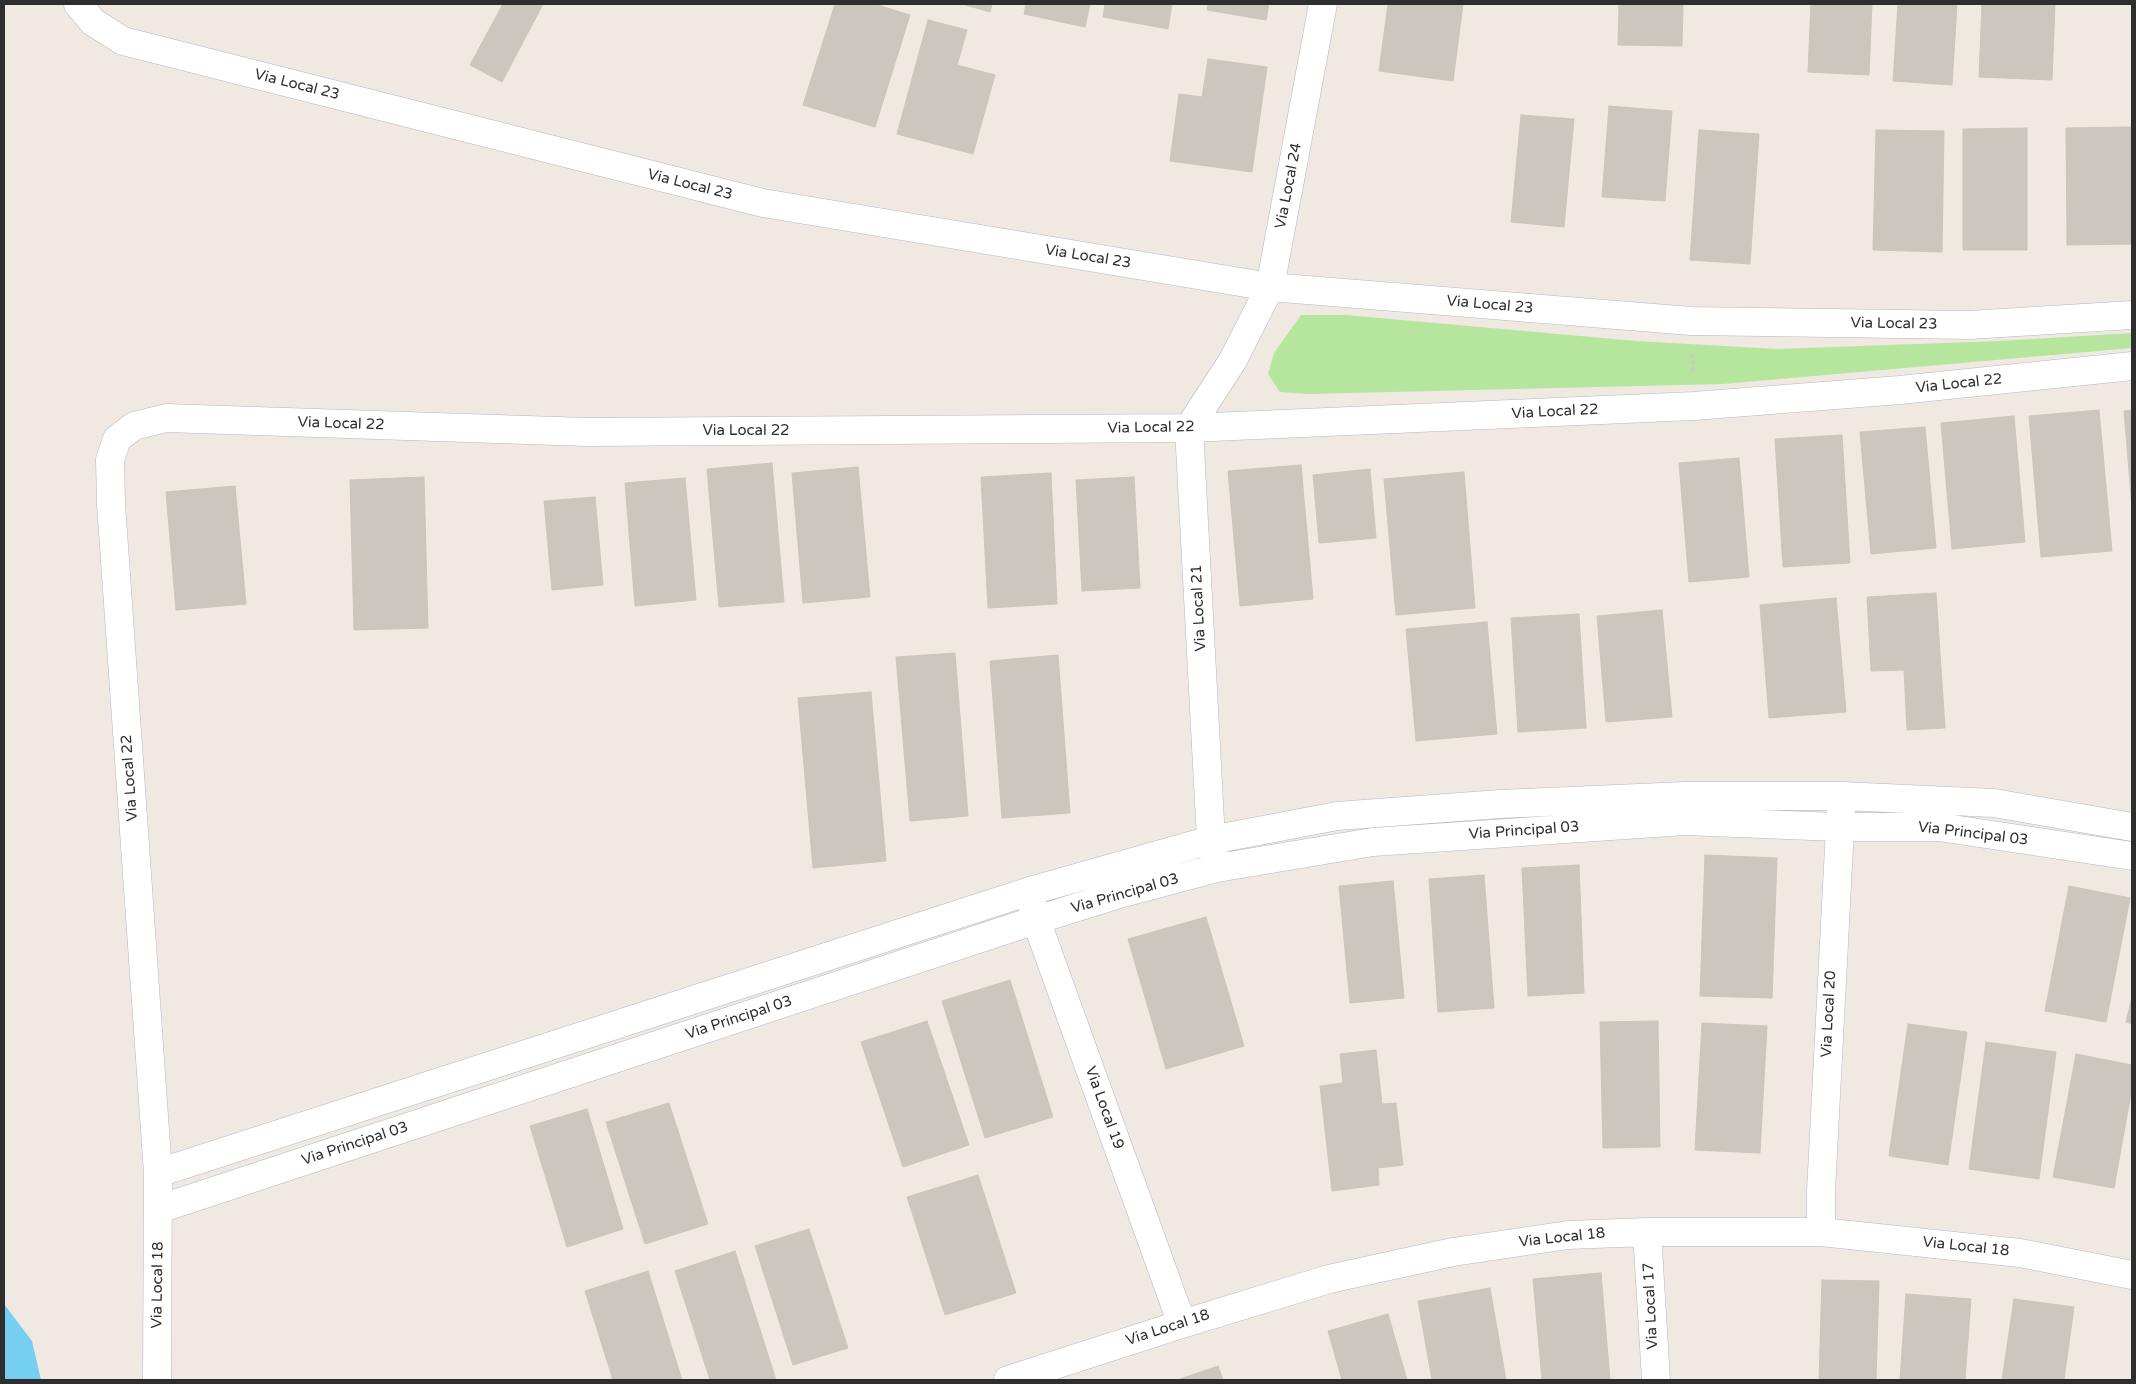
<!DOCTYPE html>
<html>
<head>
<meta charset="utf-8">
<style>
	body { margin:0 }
	#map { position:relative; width:2136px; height:1384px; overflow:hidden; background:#efe9e1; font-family:"Varela Round",sans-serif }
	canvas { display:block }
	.frame { position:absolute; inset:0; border:5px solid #2e2e2e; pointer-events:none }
</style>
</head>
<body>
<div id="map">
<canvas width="2136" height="1384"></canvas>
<div class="frame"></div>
</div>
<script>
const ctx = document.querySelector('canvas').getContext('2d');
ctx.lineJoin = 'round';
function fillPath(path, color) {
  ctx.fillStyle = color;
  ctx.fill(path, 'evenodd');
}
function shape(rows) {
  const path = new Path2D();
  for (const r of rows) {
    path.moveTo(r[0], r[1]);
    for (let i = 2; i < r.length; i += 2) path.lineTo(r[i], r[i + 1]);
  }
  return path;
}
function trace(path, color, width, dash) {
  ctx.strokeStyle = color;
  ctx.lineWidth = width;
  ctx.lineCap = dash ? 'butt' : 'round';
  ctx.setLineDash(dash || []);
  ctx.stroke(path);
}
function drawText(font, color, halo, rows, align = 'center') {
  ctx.font = font + ' "Varela Round",sans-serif';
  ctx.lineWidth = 4.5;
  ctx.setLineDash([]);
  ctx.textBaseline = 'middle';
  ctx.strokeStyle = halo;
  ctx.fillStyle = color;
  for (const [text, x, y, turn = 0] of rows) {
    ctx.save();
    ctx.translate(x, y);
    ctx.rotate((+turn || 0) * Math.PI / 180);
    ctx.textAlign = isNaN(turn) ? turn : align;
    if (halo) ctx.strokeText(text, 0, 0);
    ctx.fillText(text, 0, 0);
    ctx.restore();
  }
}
fillPath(shape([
	[1301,315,1346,315,1636,341,1777,349,1999,341,2132,333,2132,348,1723,384,1308,394,1280,392,1268,374,1274,353]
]), '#b6e59e');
fillPath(shape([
	[4,1304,32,1341,41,1380,4,1380]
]), '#75cff0');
const building = shape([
	[503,4,543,4,502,82,470,65,503,4],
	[835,4,874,4,910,15,875,127,803,105,835,4],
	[962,4,992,4,990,12,962,4],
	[1026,4,1090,4,1085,27,1024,14,1026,4],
	[1105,4,1172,4,1168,29,1103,17,1105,4],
	[1208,4,1269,4,1266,20,1207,10,1208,4],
	[1388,4,1463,4,1453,81,1379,71,1388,4],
	[1619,4,1683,4,1682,46,1618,45,1619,4],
	[1811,4,1872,4,1869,75,1808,72,1811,4],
	[1898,4,1957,4,1952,85,1893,81,1898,4],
	[1982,4,2055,4,2052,80,1979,77,1982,4],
	[928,20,967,30,957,65,995,75,973,154,897,134,928,20],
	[1208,59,1267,67,1252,172,1170,161,1179,94,1202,97,1208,59],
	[1609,106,1672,111,1665,201,1602,197,1609,106],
	[1521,115,1574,119,1564,227,1511,222,1521,115],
	[2131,127,2132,244,2067,245,2066,128,2131,127],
	[2027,128,2027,250,1963,250,1963,129,2027,128],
	[1699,130,1759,134,1750,264,1690,260,1699,130],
	[1876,130,1944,131,1942,252,1873,250,1876,130],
	[2099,410,2112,551,2041,557,2029,416,2099,410],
	[2132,410,2132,507,2124,411,2132,410],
	[2014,416,2025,542,1952,549,1941,423,2014,416],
	[1925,427,1936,548,1871,554,1860,432,1925,427],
	[1842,435,1850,563,1783,567,1775,439,1842,435],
	[1739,458,1749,577,1689,582,1679,463,1739,458],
	[772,463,784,602,719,607,707,469,772,463],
	[1301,465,1313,599,1240,606,1228,471,1301,465],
	[858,467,870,597,803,603,792,473,858,467],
	[1370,469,1376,538,1319,543,1313,475,1370,469],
	[1464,472,1475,608,1396,615,1384,479,1464,472],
	[1051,473,1057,604,988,608,981,477,1051,473],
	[424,477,428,628,354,630,350,480,424,477],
	[1134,477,1140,588,1082,591,1076,480,1134,477],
	[685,478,696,600,635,606,625,483,685,478],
	[235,486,246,604,176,610,166,492,235,486],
	[595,497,603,585,552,590,544,501,595,497],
	[1936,593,1945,728,1907,730,1904,670,1871,671,1867,597,1936,593],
	[1836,598,1846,712,1769,718,1760,605,1836,598],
	[1662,610,1672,717,1606,722,1597,616,1662,610],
	[1579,614,1586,728,1518,732,1511,618,1579,614],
	[1487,622,1497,734,1416,741,1406,629,1487,622],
	[955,653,968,816,910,821,896,657,955,653],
	[1058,655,1070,813,1002,818,990,661,1058,655],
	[871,692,886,861,813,868,798,698,871,692],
	[1705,855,1777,858,1772,998,1700,996,1705,855],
	[1579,865,1584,993,1528,996,1522,868,1579,865],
	[1484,875,1494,1008,1438,1012,1429,879,1484,875],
	[1393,881,1404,998,1350,1003,1339,886,1393,881],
	[2069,886,2130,898,2106,1022,2045,1011,2069,886],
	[1206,917,1244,1046,1166,1069,1128,939,1206,917],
	[1010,980,1053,1117,985,1138,942,1001,1010,980],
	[2132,997,2132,1024,2126,1022,2132,997],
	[927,1021,969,1145,903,1167,861,1042,927,1021],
	[1658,1021,1660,1147,1603,1148,1600,1022,1658,1021],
	[1702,1023,1767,1026,1760,1153,1695,1150,1702,1023],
	[1908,1024,1967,1032,1948,1165,1889,1156,1908,1024],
	[1986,1042,2056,1052,2039,1179,1969,1169,1986,1042],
	[1376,1050,1382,1104,1396,1103,1403,1165,1378,1168,1379,1185,1332,1191,1320,1086,1343,1083,1340,1054,1376,1050],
	[2076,1054,2132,1065,2132,1088,2114,1188,2053,1177,2076,1054],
	[669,1103,708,1224,645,1244,606,1122,669,1103],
	[587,1109,623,1229,567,1247,530,1126,587,1109],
	[978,1175,1016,1293,945,1315,907,1197,978,1175],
	[809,1229,848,1348,793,1365,755,1246,809,1229],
	[735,1251,776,1380,710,1380,675,1271,735,1251],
	[648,1271,682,1380,613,1380,585,1291,648,1271],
	[1601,1273,1610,1380,1542,1380,1533,1279,1601,1273],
	[1822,1280,1879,1281,1876,1380,1819,1380,1822,1280],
	[1490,1288,1506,1380,1432,1380,1418,1301,1490,1288],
	[1906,1294,1971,1299,1965,1380,1900,1380,1906,1294],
	[2014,1299,2074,1307,2064,1380,2002,1380,2014,1299],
	[1388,1314,1407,1380,1342,1380,1328,1331,1388,1314],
	[1218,1366,1223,1380,1177,1380,1218,1366]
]);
fillPath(building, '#cbc7bf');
trace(building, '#cbc5ba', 1);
const minor = shape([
	[78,4,93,22,123,41,763,203,1270,287,1691,321,1969,325,2132,315],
	[1215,857,1211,840,1189,428,1233,360,1270,287,1323,4],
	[1032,904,1036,920,1182,1324],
	[158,1173,1030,891,1211,840,1337,816,1500,804,1685,796,1842,796,1994,803,2132,827],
	[159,1209,1036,920,1123,893,1217,868,1373,842,1685,821,1838,827,1939,827,2132,856],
	[1647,1232,1656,1380],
	[1821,1232,1821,1191,1841,809],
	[157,1380,158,1173,111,504,110,460,117,439,134,426,166,418,587,432,1189,428,1694,406,1900,390,2132,366],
	[1008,1380,1182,1324,1329,1279,1453,1252,1568,1235,1647,1232,1821,1232,2020,1253,2132,1275]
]);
trace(minor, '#b4b7c1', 29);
trace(shape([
	[1692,354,1693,372]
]), '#c9c9c9', 3, [4, 2.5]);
trace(minor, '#fff', 28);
drawText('15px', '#2e2e2e', '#fff', [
	["Via Local 23",297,85,14],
	["Via Local 23",690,185,14],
	["Via Local 24",1289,186,-79],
	["Via Local 23",1088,257,9],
	["Via Local 23",1490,305,5],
	["Via Local 23",1894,324,1],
	["Via Local 22",1959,384,-6],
	["Via Local 22",1555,412,-3],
	["Via Local 22",341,424,2],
	["Via Local 22",1151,428,-1],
	["Via Local 22",746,431],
	["Via Local 21",1199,608,-93],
	["Via Local 22",130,778,-94],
	["Via Principal 03",1524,831,-4],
	["Via Principal 03",1973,834,7],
	["Via Principal 03",1125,894,-16],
	["Via Local 20",1829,1014,-87],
	["Via Principal 03",739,1018,-18],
	["Via Local 19",1104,1108,70],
	["Via Principal 03",355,1144,-18],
	["Via Local 18",1562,1238,-6],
	["Via Local 18",1966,1247,6],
	["Via Local 18",158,1285,-89],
	["Via Local 17",1651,1306,-93],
	["Via Local 18",1168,1328,-18]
]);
</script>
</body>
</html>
